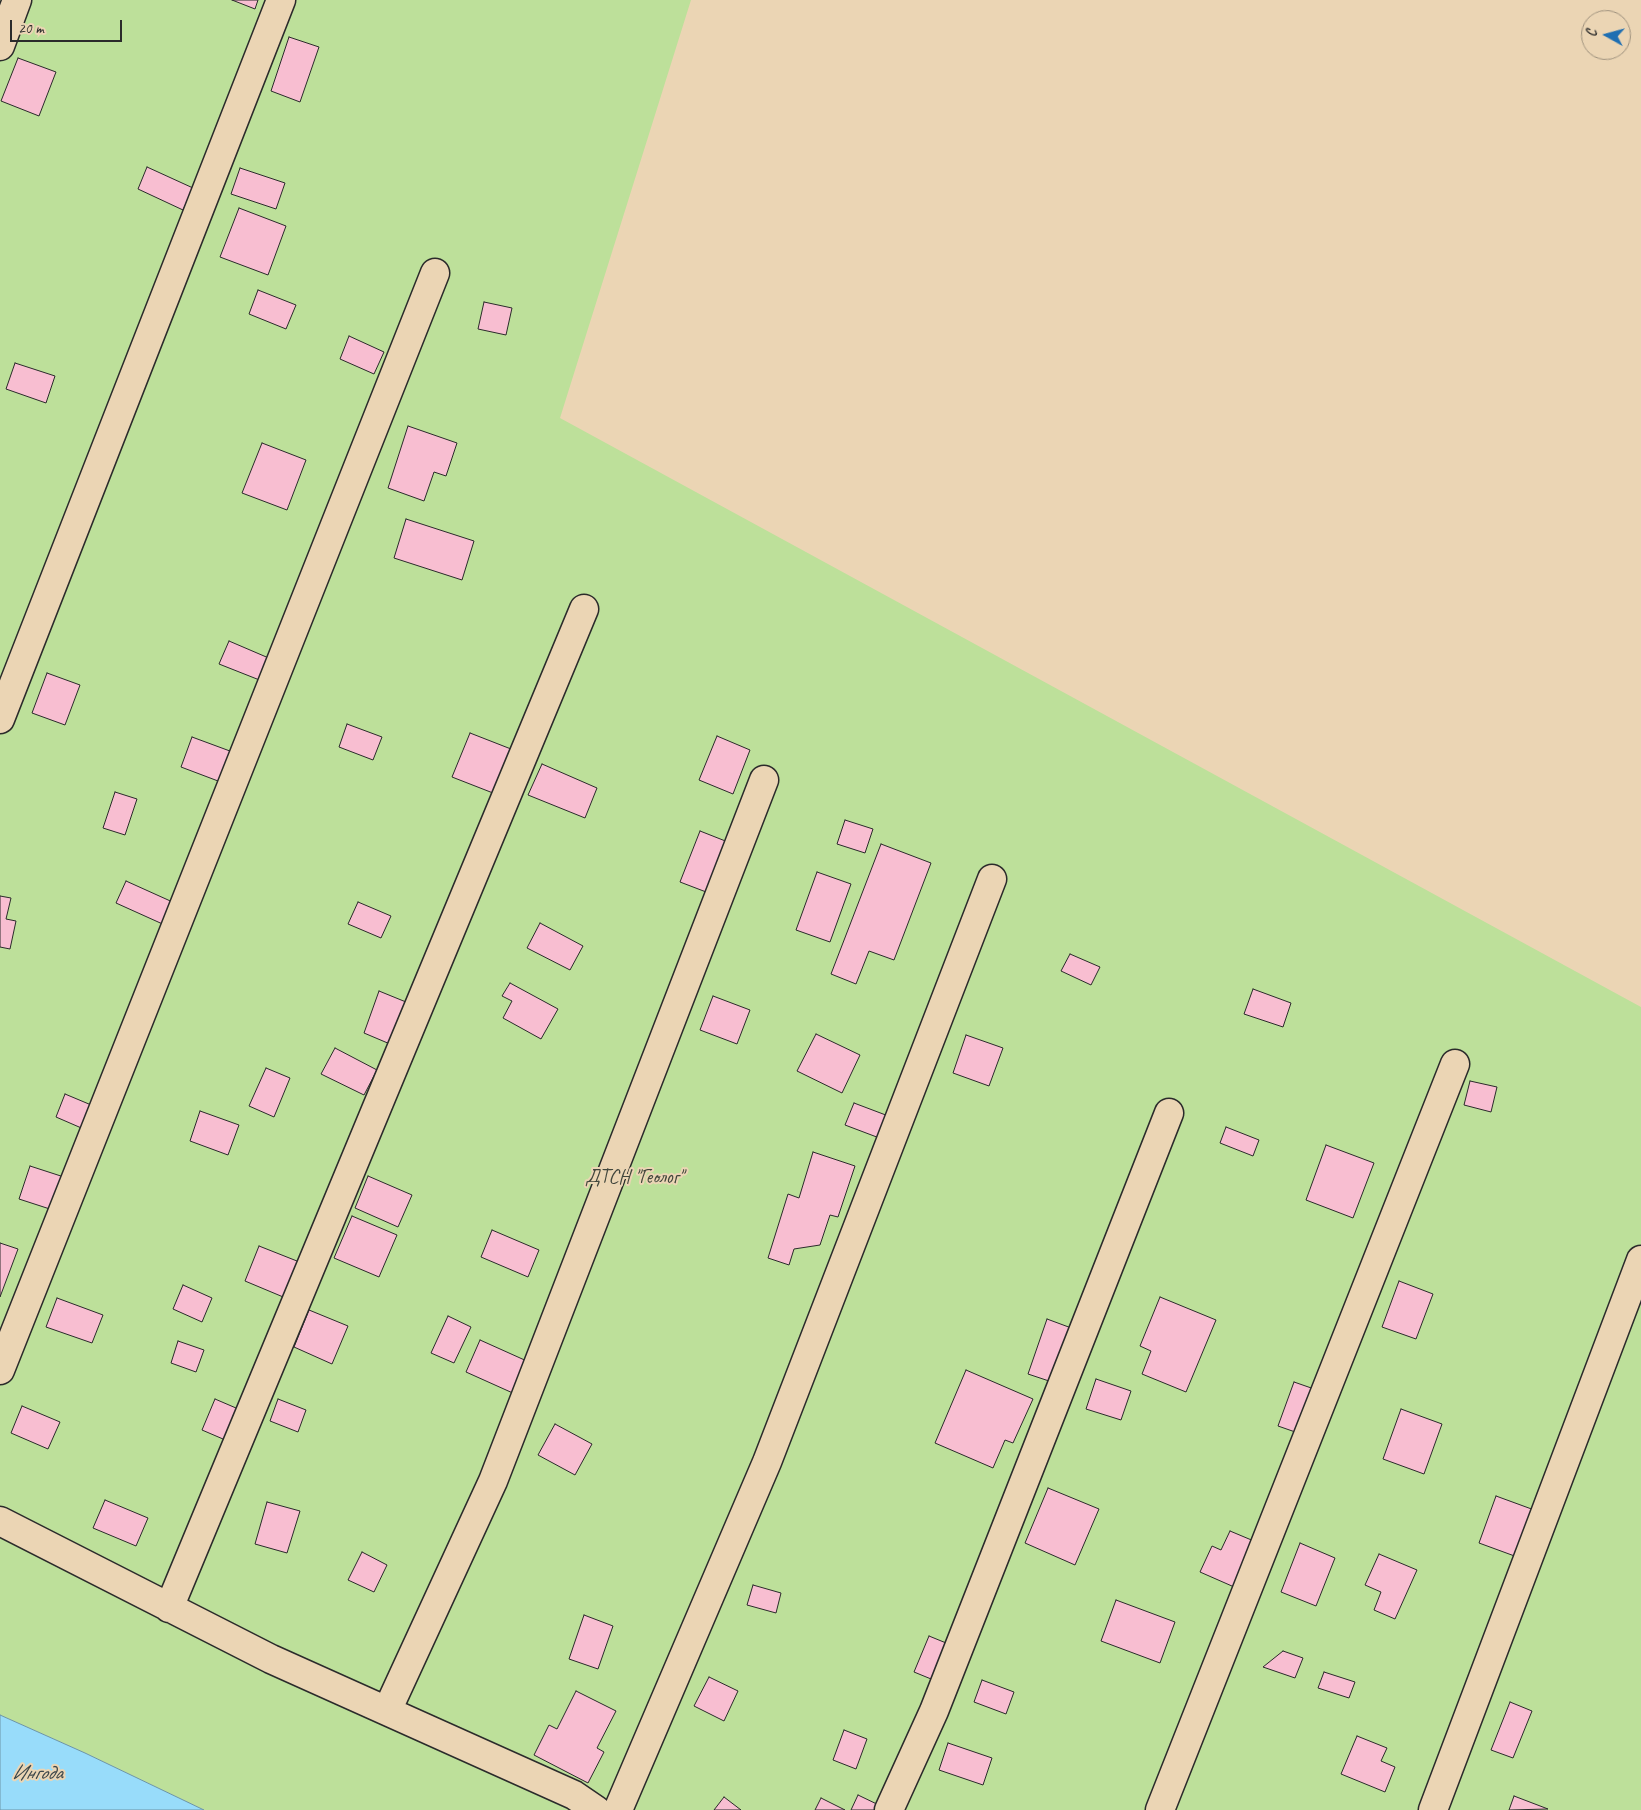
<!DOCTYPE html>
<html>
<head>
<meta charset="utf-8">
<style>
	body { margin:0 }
	#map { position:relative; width:1641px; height:1810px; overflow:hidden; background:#ebd5b4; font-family:Caveat,sans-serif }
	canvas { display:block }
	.north { position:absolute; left:1581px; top:10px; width:50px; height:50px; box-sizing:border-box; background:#ebd5b4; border:1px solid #9e917d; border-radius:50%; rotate:277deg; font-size:14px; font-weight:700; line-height:20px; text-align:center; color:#2b2b2b }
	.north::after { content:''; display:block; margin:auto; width:18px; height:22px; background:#1f6fb2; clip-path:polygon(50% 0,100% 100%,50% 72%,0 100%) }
	.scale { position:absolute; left:10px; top:20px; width:112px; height:22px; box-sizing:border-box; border:2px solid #2b2b2b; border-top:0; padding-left:6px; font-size:15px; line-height:18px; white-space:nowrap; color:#2b2b2b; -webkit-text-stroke:4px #ebd5b4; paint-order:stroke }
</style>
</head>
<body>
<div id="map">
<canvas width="1641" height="1810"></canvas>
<div class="north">С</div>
<div class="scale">20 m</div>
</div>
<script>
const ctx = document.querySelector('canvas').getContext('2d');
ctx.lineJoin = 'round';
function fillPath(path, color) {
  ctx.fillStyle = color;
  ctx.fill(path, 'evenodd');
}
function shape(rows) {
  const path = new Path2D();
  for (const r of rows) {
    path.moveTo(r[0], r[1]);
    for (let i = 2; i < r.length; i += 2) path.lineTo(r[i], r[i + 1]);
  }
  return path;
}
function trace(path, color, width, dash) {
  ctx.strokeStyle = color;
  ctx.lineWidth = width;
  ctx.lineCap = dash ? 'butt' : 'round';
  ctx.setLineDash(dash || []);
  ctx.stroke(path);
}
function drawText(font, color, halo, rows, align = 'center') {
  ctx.font = font + ' Caveat,sans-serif';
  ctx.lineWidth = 4;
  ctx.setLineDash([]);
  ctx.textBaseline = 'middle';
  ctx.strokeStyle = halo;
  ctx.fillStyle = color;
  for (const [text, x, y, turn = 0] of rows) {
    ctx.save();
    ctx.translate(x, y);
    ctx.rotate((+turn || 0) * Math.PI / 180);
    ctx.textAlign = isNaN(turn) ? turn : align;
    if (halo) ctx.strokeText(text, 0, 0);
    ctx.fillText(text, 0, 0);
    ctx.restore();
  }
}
fillPath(shape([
	[0,0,691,0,560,418,1641,1007,1641,1810,204,1810,85,1753,0,1715]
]), '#bde09a');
const water = shape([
	[0,1715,85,1753,204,1810,0,1810,0,1715]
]);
fillPath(water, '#98dcfa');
trace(water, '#6c95a7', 1);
const building = shape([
	[232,0,258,0,255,9,232,0],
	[289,37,319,47,300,102,271,91,289,37],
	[18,58,56,72,39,116,1,101,18,58],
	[147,167,193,188,183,210,138,189,147,167],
	[240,168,285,183,276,209,231,194,240,168],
	[239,208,286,226,268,275,220,257,239,208],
	[258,290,296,305,286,329,249,314,258,290],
	[484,302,512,308,506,335,478,329,484,302],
	[349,336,384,352,374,374,340,359,349,336],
	[15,363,55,376,46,403,6,389,15,363],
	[408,426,457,443,446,476,434,472,424,501,388,488,408,426],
	[262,443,306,460,287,510,242,493,262,443],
	[406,519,474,541,462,580,394,558,406,519],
	[229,641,271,659,262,681,219,664,229,641],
	[47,673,80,685,65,725,32,713,47,673],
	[347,724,382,737,373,760,339,747,347,724],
	[470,733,511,749,493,793,452,777,470,733],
	[717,736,750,750,733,794,699,780,717,736],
	[192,737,238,754,226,784,181,767,192,737],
	[542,764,597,788,585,818,528,795,542,764],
	[115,792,137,799,125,835,103,828,115,792],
	[845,820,873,829,865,853,837,844,845,820],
	[700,831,733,844,714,895,680,882,700,831],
	[881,844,931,863,894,960,869,951,856,984,831,974,881,844],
	[817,872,851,884,830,942,796,930,817,872],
	[126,881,177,904,167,926,116,903,126,881],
	[0,896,11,898,6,919,16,921,10,949,0,947,0,896],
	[358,902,391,916,381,938,348,924,358,902],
	[540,923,583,946,570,970,527,948,540,923],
	[1070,954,1100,967,1091,985,1061,971,1070,954],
	[510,983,558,1009,541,1039,503,1018,512,1001,502,996,510,983],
	[1253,989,1291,1003,1283,1027,1244,1014,1253,989],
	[379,991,406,1002,390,1044,364,1033,379,991],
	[713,996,750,1010,737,1044,700,1030,713,996],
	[816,1034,860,1055,842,1093,797,1071,816,1034],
	[966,1035,1003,1048,989,1086,953,1073,966,1035],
	[335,1048,377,1070,364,1095,321,1074,335,1048],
	[266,1068,290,1078,274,1117,249,1106,266,1068],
	[1470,1081,1497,1087,1491,1112,1464,1105,1470,1081],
	[65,1094,96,1107,86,1130,56,1117,65,1094],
	[854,1103,891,1117,882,1139,845,1125,854,1103],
	[200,1111,239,1125,228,1155,190,1141,200,1111],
	[1226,1127,1259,1140,1253,1156,1220,1143,1226,1127],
	[1326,1145,1374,1163,1353,1218,1306,1200,1326,1145],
	[813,1152,855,1166,838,1217,830,1215,820,1245,794,1249,789,1265,768,1258,788,1194,799,1198,813,1152],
	[30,1166,67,1178,56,1211,19,1199,30,1166],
	[368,1176,412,1195,398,1227,355,1208,368,1176],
	[352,1216,397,1235,379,1277,334,1258,352,1216],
	[492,1230,539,1250,528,1277,481,1257,492,1230],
	[0,1243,18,1249,0,1297,0,1243],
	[259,1246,302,1263,288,1299,245,1281,259,1246],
	[1399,1281,1433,1294,1416,1339,1382,1327,1399,1281],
	[183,1285,212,1298,202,1322,173,1309,183,1285],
	[1160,1297,1216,1320,1186,1392,1142,1374,1151,1351,1140,1346,1160,1297],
	[57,1298,103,1315,92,1343,46,1327,57,1298],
	[309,1310,348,1326,332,1364,294,1347,309,1310],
	[448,1316,471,1327,454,1363,431,1353,448,1316],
	[1047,1319,1074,1329,1055,1383,1028,1374,1047,1319],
	[480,1340,529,1362,515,1394,466,1372,480,1340],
	[178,1341,204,1350,196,1372,171,1363,178,1341],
	[966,1370,1033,1399,1013,1443,1005,1440,993,1468,935,1443,966,1370],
	[1096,1379,1131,1391,1121,1420,1086,1409,1096,1379],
	[1294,1382,1317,1390,1301,1434,1278,1426,1294,1382],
	[215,1399,243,1411,230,1442,202,1430,215,1399],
	[278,1399,306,1410,298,1432,270,1421,278,1399],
	[22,1406,60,1422,48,1449,11,1433,22,1406],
	[1401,1409,1442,1424,1424,1474,1383,1459,1401,1409],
	[555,1424,592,1444,575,1475,538,1455,555,1424],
	[1048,1488,1099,1509,1075,1565,1025,1543,1048,1488],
	[1496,1496,1537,1511,1520,1558,1479,1543,1496,1496],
	[105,1500,148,1518,136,1546,93,1528,105,1500],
	[267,1502,300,1511,287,1553,255,1544,267,1502],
	[1230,1531,1261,1544,1241,1590,1200,1572,1212,1546,1221,1550,1230,1531],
	[1300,1543,1335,1558,1316,1606,1281,1592,1300,1543],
	[362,1552,387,1565,374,1592,348,1580,362,1552],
	[1379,1554,1417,1570,1395,1619,1374,1610,1381,1592,1365,1585,1379,1554],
	[753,1585,781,1593,776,1613,747,1605,753,1585],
	[1116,1600,1175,1622,1160,1663,1101,1641,1116,1600],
	[584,1615,613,1626,598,1669,569,1659,584,1615],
	[929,1636,951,1645,936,1681,914,1672,929,1636],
	[1283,1651,1303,1658,1295,1678,1263,1667,1283,1651],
	[1324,1672,1355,1682,1349,1698,1318,1688,1324,1672],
	[709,1677,738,1691,724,1721,694,1706,709,1677],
	[982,1680,1014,1692,1006,1714,974,1702,982,1680],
	[576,1691,616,1711,597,1748,604,1752,588,1783,534,1755,549,1725,557,1729,576,1691],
	[1510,1702,1532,1711,1513,1758,1491,1750,1510,1702],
	[844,1730,867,1739,856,1769,833,1760,844,1730],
	[1357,1736,1387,1748,1381,1761,1395,1767,1385,1792,1341,1774,1357,1736],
	[948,1743,992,1758,983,1785,939,1770,948,1743],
	[858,1795,883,1807,882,1810,851,1810,858,1795],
	[1514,1796,1548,1809,1509,1810,1514,1796],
	[724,1797,741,1810,714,1810,724,1797],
	[821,1798,845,1810,815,1810,821,1798]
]);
fillPath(building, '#f8bed1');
trace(building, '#2b2b2b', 1);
const street = shape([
	[0,46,17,0],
	[0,719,281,0],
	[0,1370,435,273],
	[0,1521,271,1659,574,1795,596,1810],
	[169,1608,584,609],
	[387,1711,493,1481,764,780],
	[618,1810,767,1462,992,879],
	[889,1810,934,1711,1169,1113],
	[1160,1810,1455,1064],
	[1433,1810,1641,1260]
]);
trace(street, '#2b2b2b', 31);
trace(street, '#ebd5b4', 28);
drawText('20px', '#41463c', '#ebd5b4', [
	["ДТСН \"Геолог\"",634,1178]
]);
drawText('italic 21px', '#3b464a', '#ebd5b4', [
	["Ингода",37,1773]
]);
</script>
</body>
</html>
